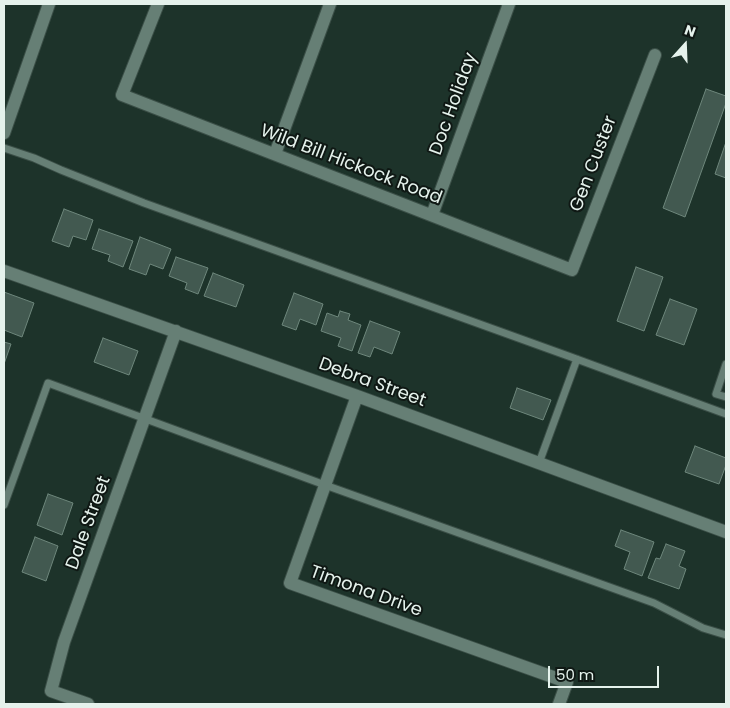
<!DOCTYPE html>
<html>
<head>
<meta charset="utf-8">
<style>
	body { margin:0 }
	#map { position:relative; width:730px; height:708px; overflow:hidden; background:#1d332a; font-family:Poppins,sans-serif }
	canvas { display:block }
	.frame { position:absolute; inset:0; border:5px solid #e5f2ec; pointer-events:none }
	.north { position:absolute; left:660px; top:20px; width:50px; height:50px; -webkit-text-stroke:4px #0f1814; paint-order:stroke; rotate:20deg; font-size:14px; font-weight:700; line-height:20px; text-align:center; color:#e5f2ec }
	.north::after { content:''; display:block; margin:auto; width:18px; height:22px; background:#e5f2ec; clip-path:polygon(50% 0,100% 100%,50% 72%,0 100%) }
	.scale { position:absolute; left:548px; top:666px; width:111px; height:22px; box-sizing:border-box; border:2px solid #e5f2ec; border-top:0; padding-left:6px; font-size:15px; line-height:18px; white-space:nowrap; color:#e5f2ec; -webkit-text-stroke:4px #0f1814; paint-order:stroke }
</style>
</head>
<body>
<div id="map">
<canvas width="730" height="708"></canvas>
<div class="frame"></div>
<div class="north">N</div>
<div class="scale">50 m</div>
</div>
<script>
const ctx = document.querySelector('canvas').getContext('2d');
ctx.lineJoin = 'round';
function fillPath(path, color) {
  ctx.fillStyle = color;
  ctx.fill(path, 'evenodd');
}
function shape(rows) {
  const path = new Path2D();
  for (const r of rows) {
    path.moveTo(r[0], r[1]);
    for (let i = 2; i < r.length; i += 2) path.lineTo(r[i], r[i + 1]);
  }
  return path;
}
function trace(path, color, width, dash) {
  ctx.strokeStyle = color;
  ctx.lineWidth = width;
  ctx.lineCap = dash ? 'butt' : 'round';
  ctx.setLineDash(dash || []);
  ctx.stroke(path);
}
function drawText(font, color, halo, rows, align = 'center') {
  ctx.font = font + ' Poppins,sans-serif';
  ctx.lineWidth = 4;
  ctx.setLineDash([]);
  ctx.textBaseline = 'middle';
  ctx.strokeStyle = halo;
  ctx.fillStyle = color;
  for (const [text, x, y, turn = 0] of rows) {
    ctx.save();
    ctx.translate(x, y);
    ctx.rotate((+turn || 0) * Math.PI / 180);
    ctx.textAlign = isNaN(turn) ? turn : align;
    if (halo) ctx.strokeText(text, 0, 0);
    ctx.fillText(text, 0, 0);
    ctx.restore();
  }
}
const building = shape([
	[706,89,726,96,726,103,685,217,663,208,706,89],
	[726,142,726,178,715,174,726,142],
	[64,209,93,220,86,240,73,236,69,247,52,241,64,209],
	[99,229,133,241,123,267,108,261,110,255,92,249,99,229],
	[140,237,171,249,163,269,150,264,146,275,129,269,140,237],
	[176,257,208,268,198,294,185,289,187,283,169,276,176,257],
	[636,267,663,277,644,331,617,321,636,267],
	[213,273,244,285,236,307,204,296,213,273],
	[4,292,34,303,22,337,4,330,4,292],
	[294,293,323,304,316,325,300,319,296,330,282,325,294,293],
	[670,299,697,309,684,345,656,335,670,299],
	[340,311,350,314,348,320,361,325,352,351,338,346,341,338,321,331,327,313,338,317,340,311],
	[370,321,400,332,392,354,374,347,370,357,358,353,370,321],
	[103,338,138,351,129,375,94,362,103,338],
	[4,342,11,344,4,364,4,342],
	[517,388,551,400,543,420,510,408,517,388],
	[695,446,726,458,726,465,719,484,685,472,695,446],
	[48,494,73,503,62,535,37,525,48,494],
	[621,530,654,542,642,576,624,569,630,552,615,546,621,530],
	[35,537,58,546,46,581,22,572,35,537],
	[666,544,685,551,679,566,686,569,679,589,648,578,656,558,660,559,666,544]
]);
fillPath(building, '#425950');
trace(building, '#6e877c', 1);
const lane = shape([
	[4,148,34,158,61,170,144,203,571,357,726,414],
	[726,364,716,394,726,397],
	[539,463,577,359],
	[4,505,48,383,325,485,654,603,703,628,726,635]
]);
const street = shape([
	[158,4,122,95,572,270,655,55],
	[275,154,330,4],
	[432,215,509,4],
	[4,271,357,396,726,532],
	[357,396,290,583,567,682,559,704],
	[88,704,51,691,64,642,176,331]
]);
const secondary = shape([
	[4,133,49,4]
]);
trace(lane, '#3b4f47', 9);
trace(street, '#3b4f47', 14);
trace(secondary, '#3b4f47', 14);
trace(lane, '#667f75', 7);
trace(street, '#667f75', 12);
trace(secondary, '#667f75', 12);
drawText('18px', '#e5f2ec', '#0f1814', [
	["Doc Holiday",454,104,-70],
	["Gen Custer",594,164,-69],
	["Wild Bill Hickock Road",351,165,21],
	["Debra Street",372,383,20],
	["Dale Street",89,523,-70],
	["Timona Drive",366,592,20]
]);
</script>
</body>
</html>
